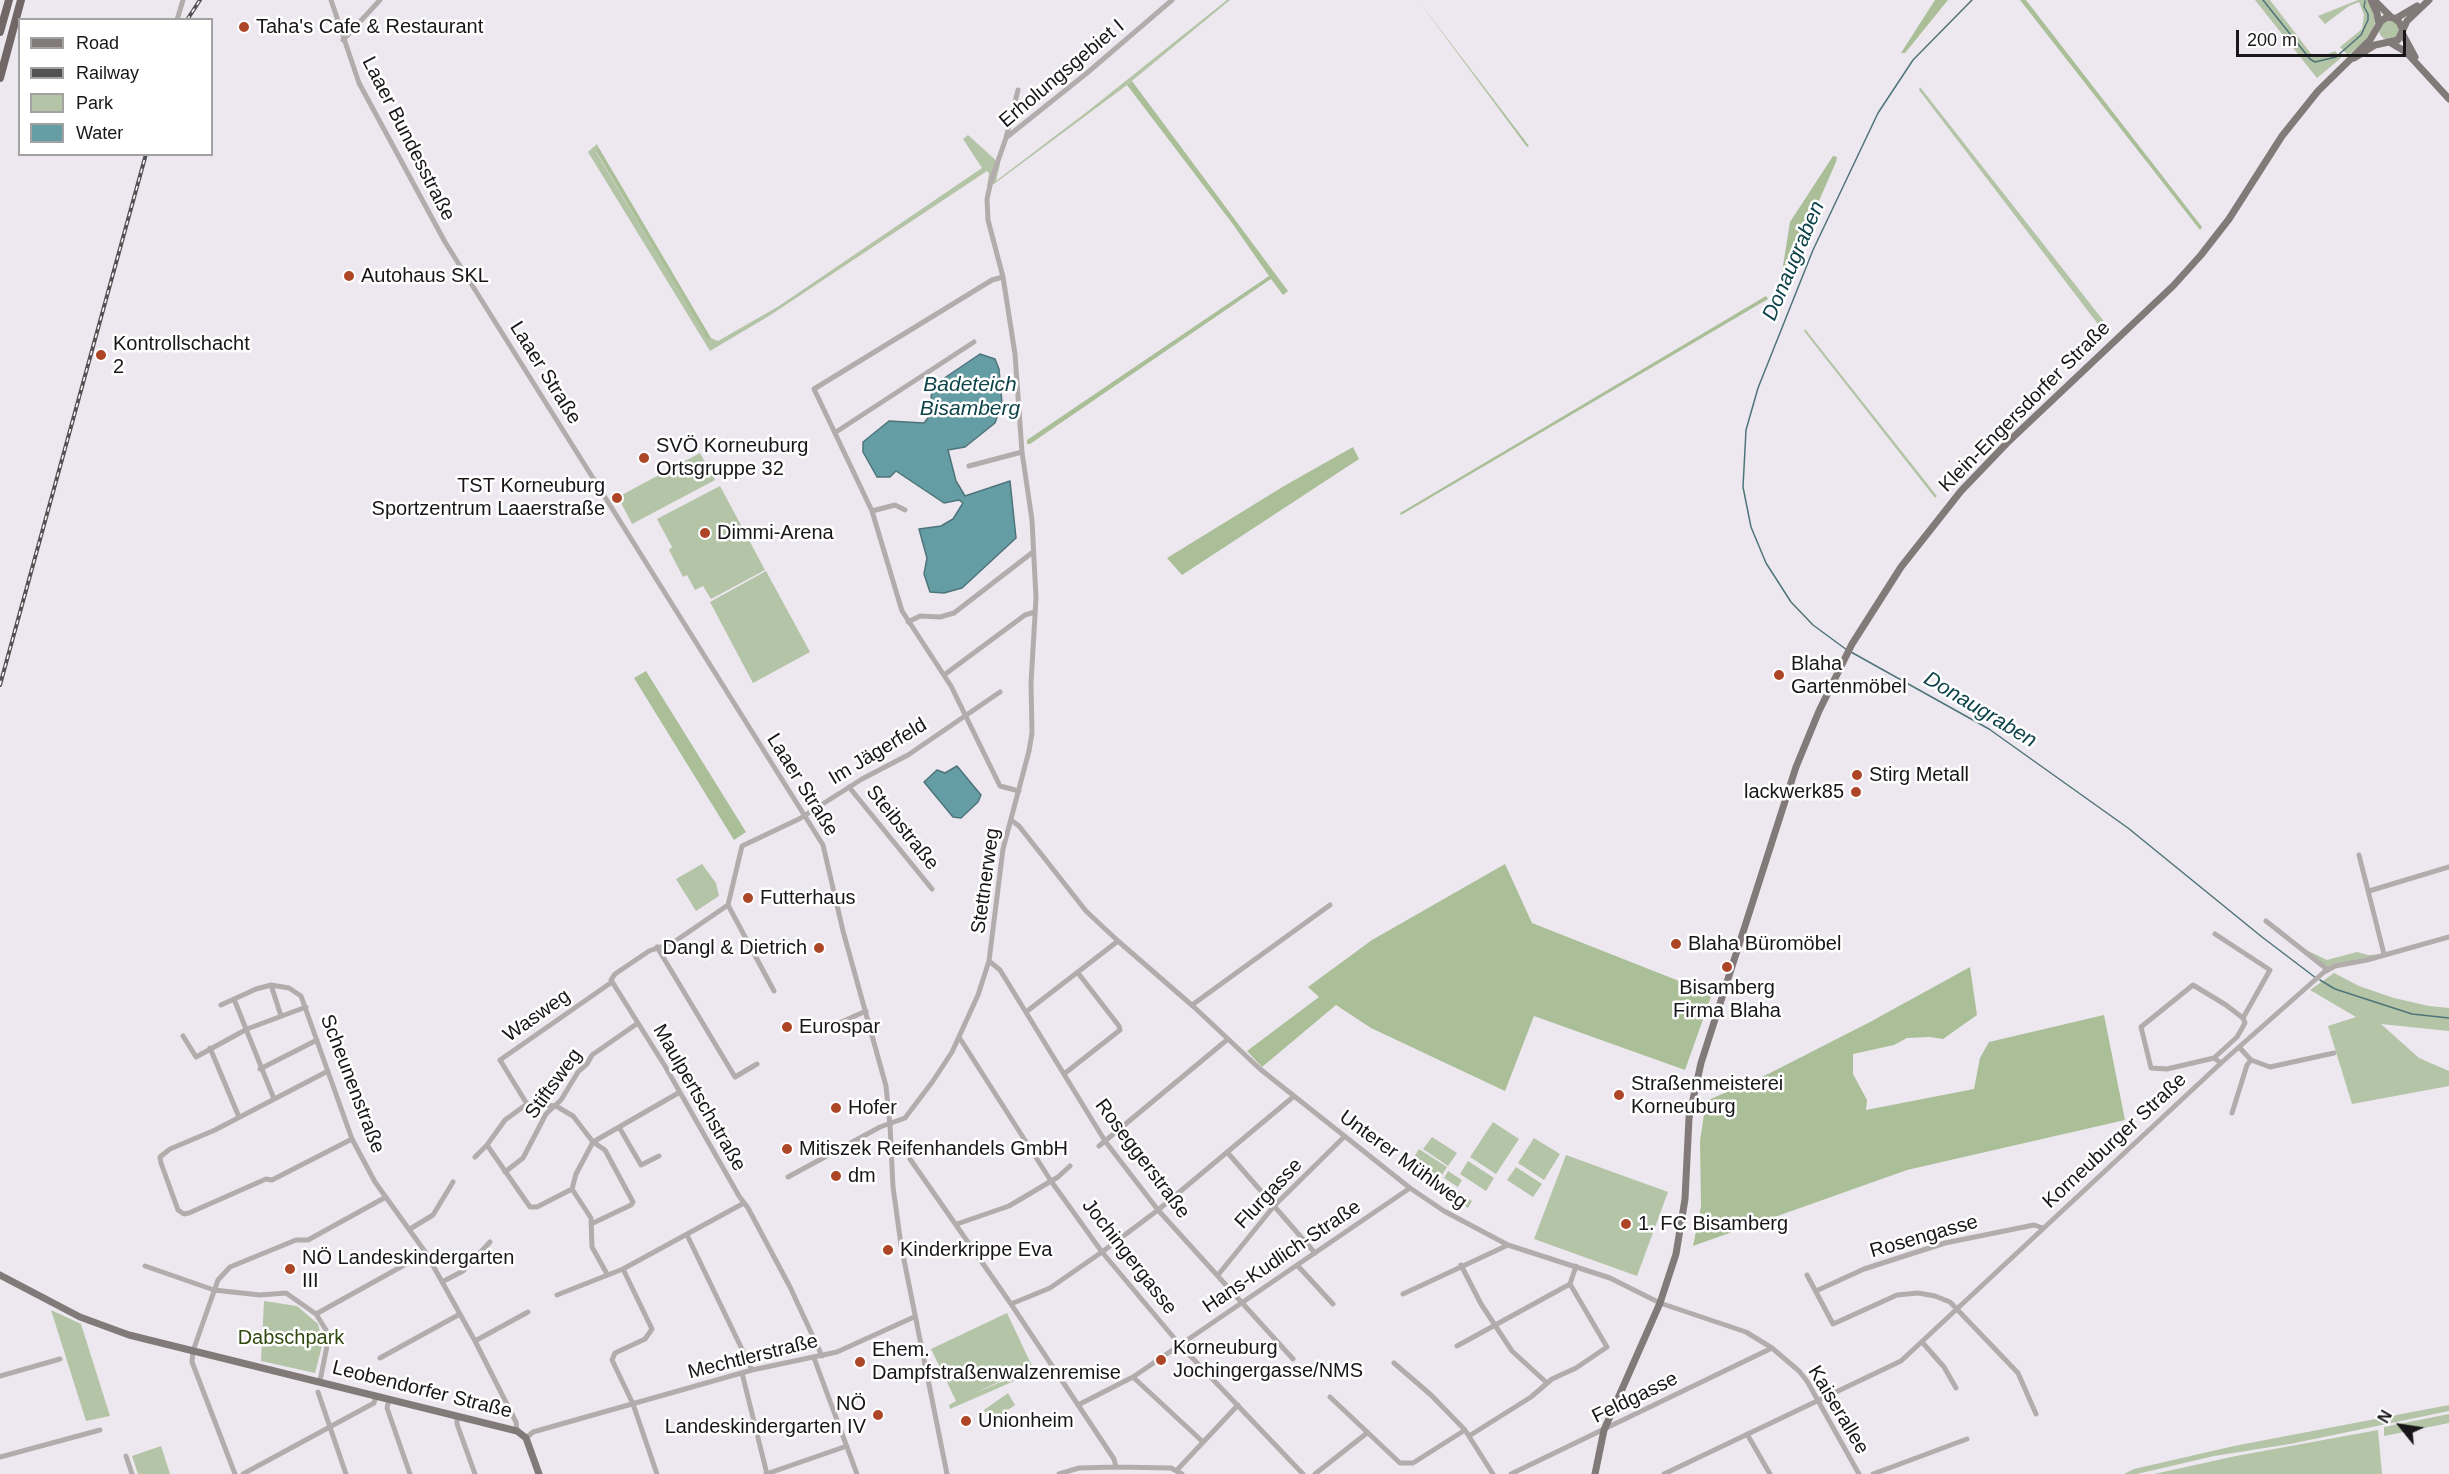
<!DOCTYPE html>
<html>
<head>
<meta charset="utf-8">
<style>
	body { margin:0 }
	#map { position:relative; width:2449px; height:1474px; overflow:hidden; background:#ede8f0; font-family:Helvetica,sans-serif }
	canvas { display:block }
	.legend { position:absolute; left:18px; top:18px; width:195px; height:138px; box-sizing:border-box; background:#fff; border:2px solid #a3a2a3; margin:0; padding:8px 10px; list-style:none; font-size:18px; color:#181619 }
	.legend li { display:flex; align-items:center; gap:12px; height:30px }
	.legend b { width:30px; border:2px solid #a3a2a3 }
	.north { position:absolute; left:2371px; top:1396px; width:60px; height:60px; -webkit-text-stroke:4px #fff; paint-order:stroke; rotate:300deg; font-size:16px; font-weight:700; line-height:24px; text-align:center; color:#181619 }
	.north::after { content:''; display:block; margin:auto; width:21px; height:27px; background:#181619; clip-path:polygon(50% 0,100% 100%,50% 72%,0 100%) }
	.scale { position:absolute; left:2236px; top:30px; width:170px; height:27px; box-sizing:border-box; border:3px solid #181619; border-top:0; padding-left:8px; font-size:18px; line-height:21px; white-space:nowrap; color:#181619; -webkit-text-stroke:4px #fff; paint-order:stroke }
</style>
</head>
<body>
<div id="map">
<canvas width="2449" height="1474"></canvas>
<ul class="legend">
<li><b style="height:8px;background:#827979"></b>Road</li>
<li><b style="height:8px;background:#545155"></b>Railway</li>
<li><b style="height:16px;background:#b4c4a6"></b>Park</li>
<li><b style="height:16px;background:#659da4"></b>Water</li>
</ul>
<div class="north">N</div>
<div class="scale">200 m</div>
</div>
<script>
const ctx = document.querySelector('canvas').getContext('2d');
ctx.lineJoin = 'round';
function fillPath(path, color) {
  ctx.fillStyle = color;
  ctx.fill(path, 'evenodd');
}
function shape(rows) {
  const path = new Path2D();
  for (const r of rows) {
    if (r.length === 3) {
      path.moveTo(r[0] + r[2], r[1]);
      path.arc(r[0], r[1], r[2], 0, 2 * Math.PI);
      continue;
    }
    path.moveTo(r[0], r[1]);
    for (let i = 2; i < r.length; i += 2) path.lineTo(r[i], r[i + 1]);
  }
  return path;
}
function trace(path, color, width, dash) {
  ctx.strokeStyle = color;
  ctx.lineWidth = width;
  ctx.lineCap = dash ? 'butt' : 'round';
  ctx.setLineDash(dash || []);
  ctx.stroke(path);
}
function drawText(font, color, halo, rows, align = 'center') {
  ctx.font = font + ' Helvetica,sans-serif';
  ctx.lineWidth = 5;
  ctx.setLineDash([]);
  ctx.textBaseline = 'middle';
  ctx.strokeStyle = halo;
  ctx.fillStyle = color;
  for (const [text, x, y, turn = 0] of rows) {
    ctx.save();
    ctx.translate(x, y);
    ctx.rotate((+turn || 0) * Math.PI / 180);
    ctx.textAlign = isNaN(turn) ? turn : align;
    if (halo) ctx.strokeText(text, 0, 0);
    ctx.fillText(text, 0, 0);
    ctx.restore();
  }
}
fillPath(shape([
	[1227,0,1230,0,1127,85,994,184,987,187,989,173,987,171,769,316,710,351,588,152,597,144,599,148,596,152,708,339,711,338,718,341,779,306,982,168,963,139,968,135,1000,164,996,181,1088,111],
	[2255,0,2270,0,2312,55,2321,57,2335,51,2341,58,2317,78],
	[2358,0,2367,0,2371,4,2376,16,2374,27,2365,42,2348,55,2340,47,2362,29,2364,15,2359,2,2349,6,2325,24,2318,16],
	[2389,30,10],
	[1920,87,2099,315,2110,329,2104,332,1919,90],
	[1805,329,1937,496,1935,498,1804,331],
	[700,453,715,480,632,524,618,497],
	[720,486,765,570,711,599,703,586,695,590,687,575,683,577,669,550,672,547,657,519],
	[766,571,810,652,753,683,710,602],
	[702,864,716,883,719,896,696,911,676,879],
	[2304,949,2327,960,2357,952,2368,955,2384,954,2328,970],
	[2334,973,2359,986,2394,998,2429,1006,2449,1008,2449,1031,2381,1024,2419,1058,2449,1071,2449,1086,2352,1104,2328,1026,2356,1017,2310,990],
	[1493,1122,1519,1139,1496,1174,1470,1157],
	[1432,1137,1457,1153,1448,1166,1423,1149],
	[1534,1138,1560,1154,1544,1180,1518,1163],
	[1419,1149,1447,1167,1439,1180,1411,1162],
	[1566,1155,1668,1192,1637,1276,1534,1239],
	[1468,1161,1494,1178,1486,1191,1460,1174],
	[1516,1167,1542,1184,1533,1197,1507,1180],
	[1448,1171,1462,1180,1458,1187,1444,1178],
	[1458,1192,1472,1201,1468,1208,1454,1199],
	[264,1301,297,1306,318,1324,323,1342,315,1373,261,1361],
	[51,1310,81,1324,110,1416,86,1421],
	[1007,1313,1032,1366,973,1394,1033,1368,1035,1372,950,1409,949,1405,956,1401,931,1349],
	[1008,1393,1015,1405,992,1421,984,1410],
	[2449,1405,2449,1411,2290,1444,2214,1456,2137,1474,2124,1474,2134,1469,2234,1446],
	[2449,1414,2449,1423,2384,1436,2384,1427],
	[2378,1430,2382,1474,2154,1474,2236,1456],
	[161,1446,170,1474,138,1474,132,1456]
]), '#b4c4a6');
fillPath(shape([
	[1418,0,1529,146,1527,147],
	[1935,0,1948,0,1905,53,1901,53],
	[2020,0,2026,0,2202,227,2200,230],
	[1132,81,1288,291,1283,295,1271,279,1030,444,1027,444,1027,440,1269,276,1232,223,1127,85],
	[599,148,711,338,708,340,596,151],
	[1833,156,1837,157,1836,162,1787,274,1782,272,1790,222],
	[1766,296,1768,299,1401,515,1400,513],
	[1353,447,1359,459,1182,575,1167,558,1284,486],
	[646,671,746,832,734,840,634,678],
	[1505,864,1532,923,1712,994,1685,1070,1534,1016,1505,1091,1371,1028,1336,1005,1262,1067,1247,1051,1319,997,1308,987,1372,940],
	[1970,967,1977,1015,1943,1039,1930,1037,1907,1038,1894,1045,1853,1054,1853,1074,1867,1100,1866,1110,1974,1089,1980,1058,1989,1042,2104,1015,2125,1120,1907,1170,1693,1246,1701,1206,1700,1141,1706,1101,1770,1073,1870,1022]
]), '#aabf97');
const water = shape([
	[980,354,995,359,999,369,1002,403,995,423,965,447,948,450,956,481,965,496,1010,481,1016,538,962,588,944,593,930,592,924,574,927,558,919,529,941,526,953,519,963,503,959,500,944,503,896,471,890,477,877,477,863,452,863,442,889,421,924,423,931,414,941,407,934,405,931,397,934,385,980,354],
	[957,766,981,795,978,802,961,818,953,817,924,782,937,770,945,773,957,766]
]);
fillPath(water, '#659da4');
trace(water, '#4e747a', 1.5);
trace(shape([
	[2263,0,2310,59,2315,62,2336,57,2361,35,2368,20,2368,14,2364,7,2365,1],
	[1847,650,1813,625,1791,602,1766,563,1751,527,1743,487,1746,430,1758,388,1813,250,1878,113,1913,60,1972,0],
	[1851,652,1989,729,2128,828,2262,937,2316,978],
	[2320,980,2335,989,2412,1014,2449,1018]
]), '#4e747a', 1.5);
trace(shape([
	[331,0,359,83,445,242,823,845,843,931,886,1086,890,1125,893,1187,901,1245,947,1474],
	[177,20,183,0],
	[343,40,380,0],
	[1007,137,1087,73,1172,0],
	[1003,277,992,280,814,389,872,511,902,611,951,686,1000,786,1019,791],
	[836,432,974,342],
	[969,466,1022,452],
	[872,511,895,505,905,510],
	[908,622,920,616,940,617,954,613,1033,552],
	[944,675,1025,615,1035,612],
	[849,787,932,889],
	[1011,820,1019,826,1086,911,1118,941,1194,1007,1260,1069,1410,1188,1444,1211,1508,1245,1610,1278,1660,1303,1746,1332,1772,1348,1799,1371,1807,1381,1859,1474],
	[2359,855,2384,954],
	[2369,891,2449,867],
	[728,905,674,942,649,951,615,974,611,980,665,1066,739,1196,748,1208,790,1287,822,1356],
	[2266,921,2328,970],
	[2215,934,2270,970,2243,1018],
	[657,947,735,1077,757,1064],
	[989,961,1000,970,1105,1141,1158,1210,1293,1359],
	[271,985,281,1016],
	[774,991,728,905,742,846,799,819,862,779,908,755,1000,692],
	[234,999,274,1099],
	[221,1005,256,989,271,985,289,988,301,996,352,1139,375,1182,426,1253,475,1341,516,1422,517,1431],
	[1192,1005,1330,905],
	[1026,1012,1118,941],
	[817,1033,866,1011],
	[183,1036,196,1057,247,1029,306,1007],
	[959,1037,1051,1181,1102,1252,1180,1345,1303,1474],
	[2239,1047,2251,1060,2270,1067,2334,1053],
	[210,1048,239,1117],
	[2214,1058,2237,1037,2245,1023,2243,1018,2226,1005,2193,985,2141,1027,2151,1068,2167,1069,2214,1058,2221,1063],
	[260,1069,317,1040],
	[328,1071,215,1130,170,1149,160,1157,161,1163,178,1210,184,1214,189,1213,266,1179,272,1180,352,1139],
	[1064,1074,1120,1030,1119,1026,1078,973],
	[2232,1113,2247,1065,2251,1060],
	[619,1127,641,1165,659,1156],
	[487,1145,530,1207,537,1207,572,1189],
	[1099,1146,1228,1039],
	[1227,1152,1315,1253],
	[475,1157,487,1145,505,1120,527,1104],
	[910,1159,1011,1304,1114,1459,1116,1467],
	[505,1172,523,1158,546,1114,561,1100,578,1072,587,1064,592,1055,638,1023],
	[788,1177,880,1127,905,1118,933,1081,952,1052,978,995,989,961,1003,849,1029,751,1032,733,1031,683,1036,598,1032,520,1022,452,1015,354,1003,277,988,220,987,199,991,181,1006,138,1018,90],
	[572,1189,576,1174,593,1142,680,1092],
	[572,1189,591,1218,592,1247,607,1274],
	[591,1224,631,1205,633,1202,605,1150,593,1142,573,1116,556,1106,527,1104,500,1060,612,982],
	[957,1224,1009,1206,1058,1177,1070,1166],
	[410,1229,433,1215,453,1182],
	[687,1235,752,1370],
	[1297,1265,1333,1304],
	[1461,1265,1481,1304,1512,1351,1547,1383],
	[145,1266,214,1290,260,1295,286,1293,316,1314,326,1330,328,1341,320,1381],
	[623,1269,652,1329,645,1339,615,1353,612,1360,633,1404,657,1474],
	[1218,1275,1274,1206,1344,1137],
	[1807,1275,1833,1324,1897,1295,1918,1293,1935,1296,1950,1302,2018,1373,2036,1414],
	[442,1282,463,1271,490,1242],
	[1816,1291,1864,1269,1945,1243,2034,1225,2043,1228],
	[1403,1294,1508,1245],
	[557,1295,623,1269,744,1203],
	[1011,1304,1050,1288,1102,1252,1158,1210,1293,1097],
	[316,1314,426,1253],
	[475,1341,528,1312],
	[1922,1342,1944,1367,1956,1388],
	[1457,1346,1570,1284],
	[380,1358,460,1314],
	[814,1358,857,1474],
	[1394,1363,1431,1395,1465,1430,1493,1474],
	[742,1373,767,1474],
	[0,1376,60,1359],
	[1133,1377,1203,1442],
	[318,1392,346,1474],
	[1330,1397,1400,1463,1413,1463,1465,1430],
	[389,1399,387,1408,410,1474],
	[1078,1405,1133,1377,1410,1188],
	[457,1416,457,1424,475,1474],
	[1747,1434,1770,1474],
	[1469,1436,1531,1397,1552,1379,1576,1368,1607,1347,1570,1284,1576,1266],
	[526,1438,533,1432,752,1370,837,1352,914,1317],
	[126,1456,132,1474],
	[0,1457,100,1430],
	[1177,1470,1238,1405],
	[235,1474,192,1362,193,1351,218,1280,230,1267,296,1240,308,1240,386,1197],
	[243,1474,374,1403,376,1396],
	[766,1474,847,1446],
	[1059,1474,1079,1468,1116,1467,1171,1468,1182,1474],
	[1315,1474,1367,1433],
	[1511,1474,1772,1348],
	[1664,1474,1901,1361,2221,1063,2324,972,2335,966,2367,960,2449,937],
	[1873,1474,1967,1439]
]), '#b2adac', 5);
trace(shape([
	[2371,0,2377,13,2379,24],
	[2374,0,2391,17],
	[2395,19,2417,6],
	[2402,33,2415,57],
	[2391,43,2406,52,2449,99],
	[2354,58,2375,45,2398,40,2407,21,2429,0],
	[0,1275,80,1317,129,1335,517,1431,526,1438,539,1474],
	[1595,1474,1604,1430,1660,1303,1676,1254,1685,1199,1689,1118,1701,1063,1796,767,1819,711,1852,644,1901,567,1961,491,2007,443,2173,286,2201,255,2229,219,2282,136,2318,91,2370,40,2381,21,2387,17,2394,18,2399,22,2402,28]
]), '#827979', 7);
trace(shape([
	[0,32,9,0],
	[0,78,21,0]
]), '#716766', 8);
const rail = shape([
	[187,20,200,0],
	[0,685,146,154]
]);
trace(rail, '#545155', 4);
trace(rail, '#fff', 1.5, [4.5]);
for (const [x, y, r, color] of [
	[244,27,6,"#ad4527"],
	[349,276,6,"#ad4527"],
	[101,355,6,"#ad4527"],
	[644,458,6,"#ad4527"],
	[617,498,6,"#ad4527"],
	[705,533,6,"#ad4527"],
	[1779,675,6,"#ad4527"],
	[1857,775,6,"#ad4527"],
	[1856,792,6,"#ad4527"],
	[748,898,6,"#ad4527"],
	[1676,944,6,"#ad4527"],
	[819,948,6,"#ad4527"],
	[1727,967,6,"#ad4527"],
	[787,1027,6,"#ad4527"],
	[1619,1095,6,"#ad4527"],
	[836,1108,6,"#ad4527"],
	[787,1149,6,"#ad4527"],
	[836,1176,6,"#ad4527"],
	[1626,1224,6,"#ad4527"],
	[888,1250,6,"#ad4527"],
	[290,1269,6,"#ad4527"],
	[1161,1360,6,"#ad4527"],
	[860,1362,6,"#ad4527"],
	[878,1415,6,"#ad4527"],
	[966,1421,6,"#ad4527"]
]) {
  const dot = new Path2D();
  dot.arc(x, y, r, 0, 2 * Math.PI);
  ctx.fillStyle = color;
  ctx.fill(dot);
  trace(dot, '#fff', 2);
}
drawText('20px', '#181619', '#fff', [
	["Taha's Cafe & Restaurant",256,27],
	["Autohaus SKL",361,276],
	["Kontrollschacht",113,344],
	["2",113,367],
	["SVÖ Korneuburg",656,446],
	["Ortsgruppe 32",656,469],
	["TST Korneuburg",605,486,"right"],
	["Sportzentrum Laaerstraße",605,509,"right"],
	["Dimmi-Arena",717,533],
	["Blaha",1791,664],
	["Gartenmöbel",1791,687],
	["Stirg Metall",1869,775],
	["lackwerk85",1844,792,"right"],
	["Futterhaus",760,898],
	["Blaha Büromöbel",1688,944],
	["Dangl & Dietrich",807,948,"right"],
	["Bisamberg",1727,988,"center"],
	["Firma Blaha",1727,1011,"center"],
	["Eurospar",799,1027],
	["Straßenmeisterei",1631,1084],
	["Korneuburg",1631,1107],
	["Hofer",848,1108],
	["Mitiszek Reifenhandels GmbH",799,1149],
	["dm",848,1176],
	["1. FC Bisamberg",1638,1224],
	["Kinderkrippe Eva",900,1250],
	["NÖ Landeskindergarten",302,1258],
	["III",302,1281],
	["Korneuburg",1173,1348],
	["Jochingergasse/NMS",1173,1371],
	["Ehem.",872,1350],
	["Dampfstraßenwalzenremise",872,1373],
	["NÖ",866,1404,"right"],
	["Landeskindergarten IV",866,1427,"right"],
	["Unionheim",978,1421]
], 'left');
drawText('20px', '#181619', '#fff', [
	["Erholungsgebiet I",1062,74,-40],
	["Laaer Bundesstraße",408,139,63],
	["Laaer Straße",545,373,58],
	["Klein-Engersdorfer Straße",2025,407,-45],
	["Im Jägerfeld",878,752,-31],
	["Laaer Straße",802,785,58],
	["Steibstraße",902,828,51],
	["Stettnerweg",986,881,-82],
	["Wasweg",537,1016,-35],
	["Scheunenstraße",352,1084,69],
	["Stiftsweg",554,1084,-54],
	["Maulpertschstraße",699,1098,60],
	["Korneuburger Straße",2115,1141,-43],
	["Roseggerstraße",1142,1159,53],
	["Unterer Mühlweg",1403,1160,36],
	["Flurgasse",1269,1194,-47],
	["Rosengasse",1924,1237,-16],
	["Jochingergasse",1129,1257,52],
	["Hans-Kudlich-Straße",1282,1257,-34],
	["Mechtlerstraße",753,1357,-14],
	["Leobendorfer Straße",422,1390,14],
	["Feldgasse",1635,1398,-26],
	["Kaiserallee",1838,1410,59]
]);
drawText('20px', '#304a0f', '#fff', [
	["Dabschpark",291,1338]
]);
drawText('italic 21px', '#0e4349', '#fff', [
	["Donaugraben",1794,261,-67],
	["Badeteich",970,385],
	["Bisamberg",970,409],
	["Donaugraben",1980,710,31]
]);
</script>
</body>
</html>
